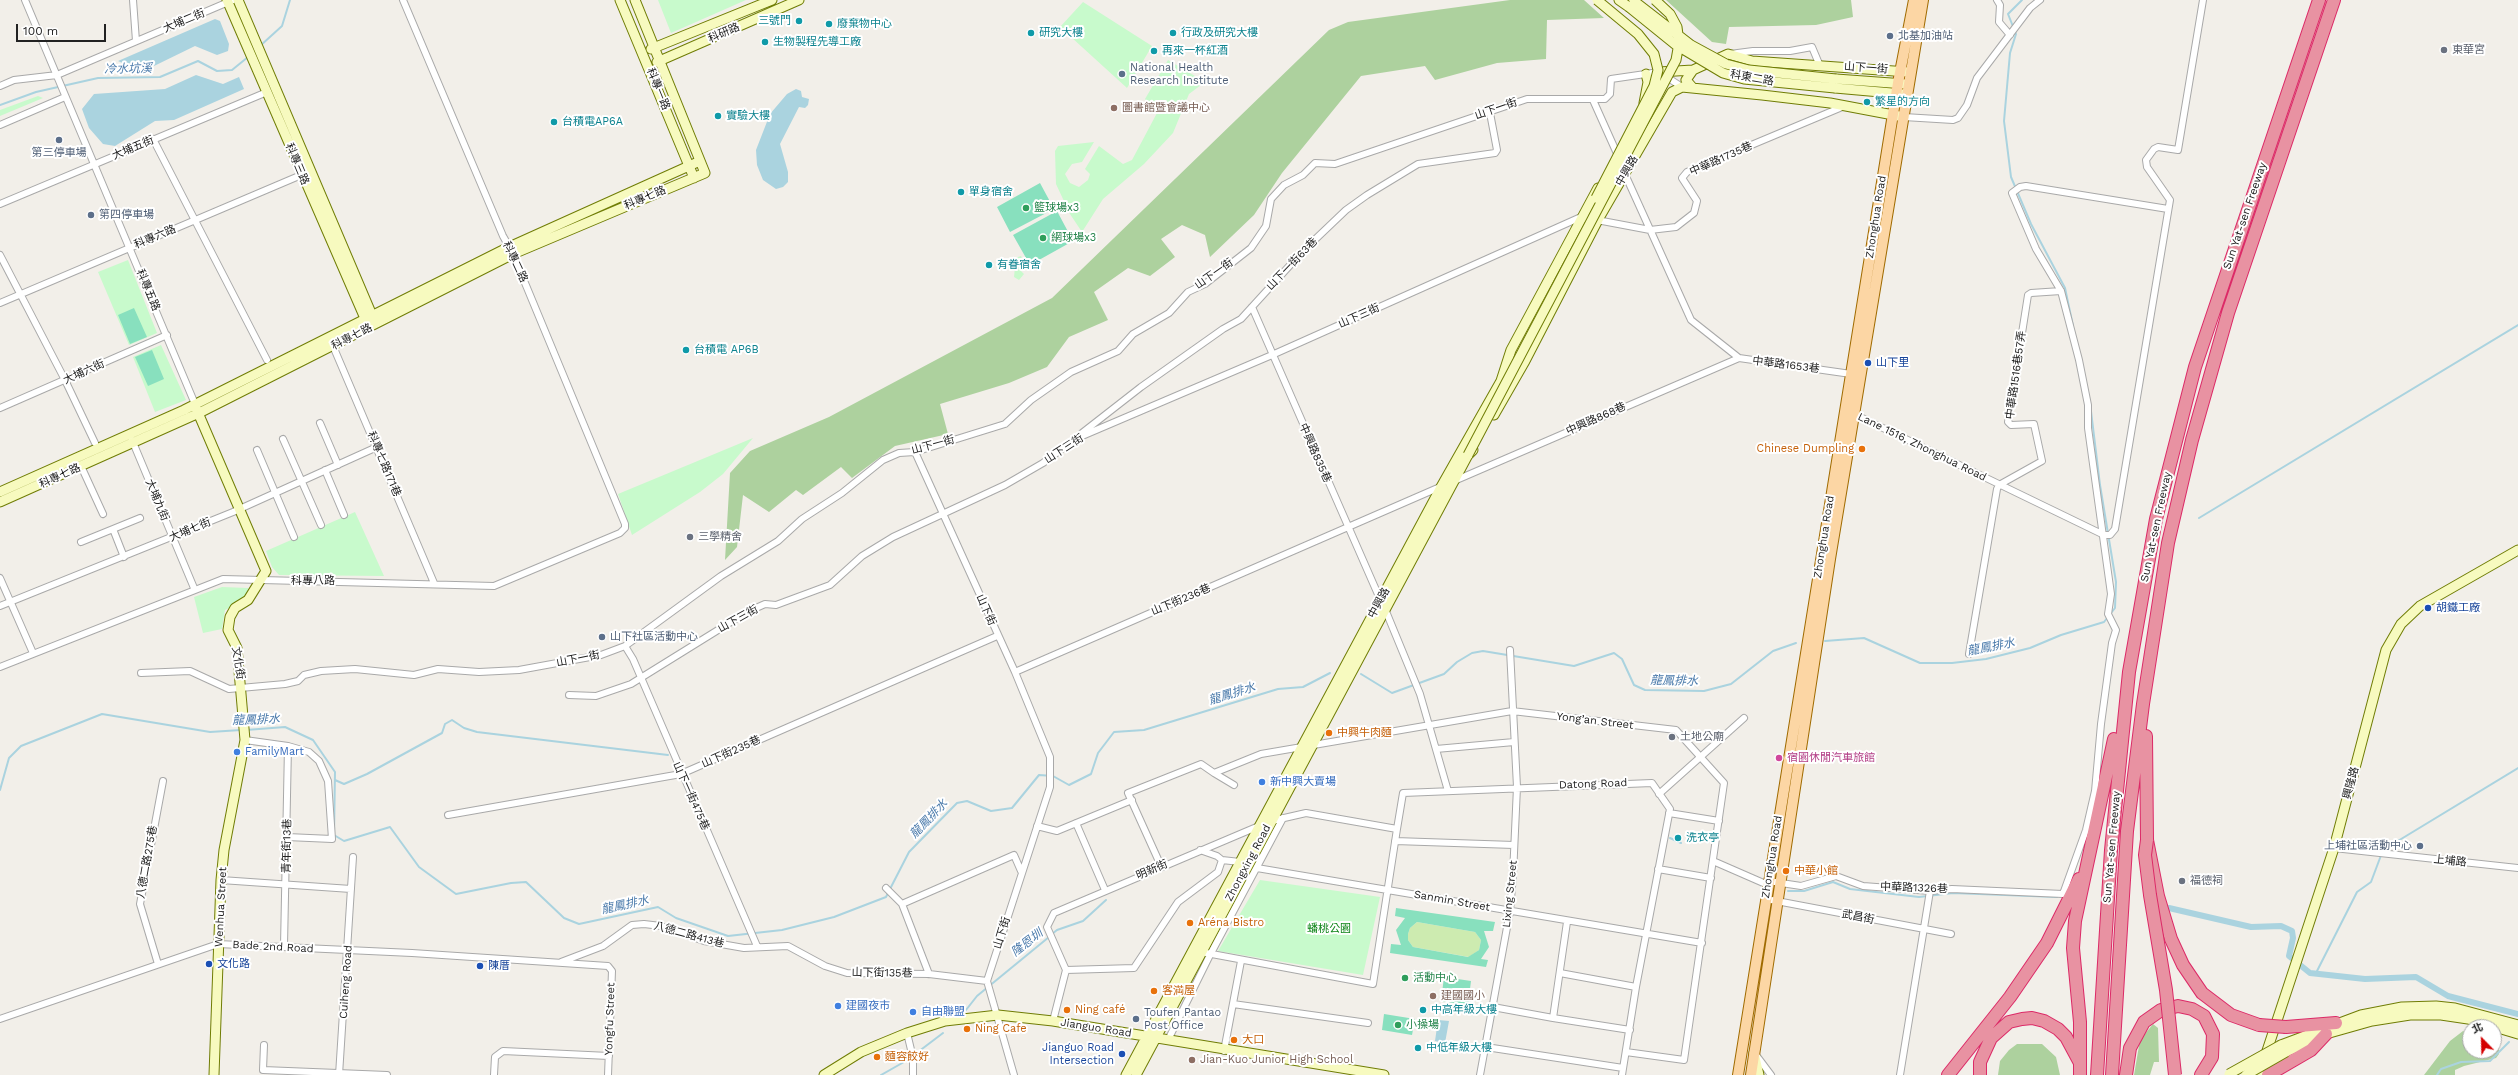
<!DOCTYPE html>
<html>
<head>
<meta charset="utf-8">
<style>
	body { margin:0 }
	#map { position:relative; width:2518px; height:1075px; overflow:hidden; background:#f2efe9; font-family:"Work Sans","Noto Sans TC",sans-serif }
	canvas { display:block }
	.north { position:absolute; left:2462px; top:1019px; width:40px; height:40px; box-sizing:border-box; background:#fff; border:1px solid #a7a7a7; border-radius:50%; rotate:337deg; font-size:11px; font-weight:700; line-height:16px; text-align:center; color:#222 }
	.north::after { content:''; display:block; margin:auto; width:14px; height:18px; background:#d40000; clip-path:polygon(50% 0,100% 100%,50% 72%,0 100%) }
	.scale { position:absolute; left:16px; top:24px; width:90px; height:18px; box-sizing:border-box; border:2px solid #222; border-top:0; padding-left:5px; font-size:12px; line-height:14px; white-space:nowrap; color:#222; -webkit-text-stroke:3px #fff; paint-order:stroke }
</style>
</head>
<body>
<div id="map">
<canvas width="2518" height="1075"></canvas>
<div class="north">北</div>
<div class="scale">100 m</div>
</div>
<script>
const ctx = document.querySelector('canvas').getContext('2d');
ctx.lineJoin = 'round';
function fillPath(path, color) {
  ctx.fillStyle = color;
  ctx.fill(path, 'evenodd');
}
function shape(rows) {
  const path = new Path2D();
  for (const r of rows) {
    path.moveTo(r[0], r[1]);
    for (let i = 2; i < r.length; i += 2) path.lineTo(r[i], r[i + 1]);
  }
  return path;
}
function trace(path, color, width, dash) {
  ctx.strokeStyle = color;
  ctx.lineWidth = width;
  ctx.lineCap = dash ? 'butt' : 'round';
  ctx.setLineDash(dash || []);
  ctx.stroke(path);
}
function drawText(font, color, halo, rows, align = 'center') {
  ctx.font = font + ' "Work Sans","Noto Sans TC",sans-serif';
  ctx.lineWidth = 4;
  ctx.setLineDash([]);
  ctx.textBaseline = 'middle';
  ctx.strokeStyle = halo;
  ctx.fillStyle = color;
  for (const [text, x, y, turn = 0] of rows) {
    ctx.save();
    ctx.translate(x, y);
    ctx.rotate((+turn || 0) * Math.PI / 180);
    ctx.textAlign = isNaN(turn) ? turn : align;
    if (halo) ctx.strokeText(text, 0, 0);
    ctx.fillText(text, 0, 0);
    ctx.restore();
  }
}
fillPath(shape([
	[1417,922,1475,932,1481,940,1479,950,1469,957,1413,947,1408,940,1408,934,1410,928]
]), '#cdebb0');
fillPath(shape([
	[1510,0,1584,0,1604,18,1547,20,1546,59,1497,63,1435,80,1425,66,1361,76,1282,173,1254,215,1210,257,1205,235,1182,225,1161,239,1175,257,1150,276,1128,268,1094,292,1108,320,1069,337,1047,367,1009,383,940,404,948,434,895,446,852,478,841,467,803,495,796,490,769,512,743,495,737,547,725,560,730,473,750,451,829,417,1052,298,1329,30,1348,22],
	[1666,0,1851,0,1853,17,1816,25,1729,27,1726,44,1712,42],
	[2153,1024,2158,1028,2159,1062,2154,1062,2150,1075,2134,1075,2140,1040],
	[2463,1031,2470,1033,2470,1051,2494,1051,2494,1039,2496,1040,2499,1044,2499,1054,2496,1058,2464,1066,2455,1070,2455,1075,2424,1075,2450,1041],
	[2017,1044,2042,1044,2056,1057,2060,1075,1998,1075,2000,1061,2009,1050]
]), '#add19e');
fillPath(shape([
	[658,0,746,0,671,33],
	[1083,2,1152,46,1127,88,1060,27],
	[1168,60,1205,82,1189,94,1173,133,1144,164,1103,199,1082,232,1070,214,1056,184,1055,151,1058,146,1094,142,1082,162,1072,164,1065,174,1070,183,1079,187,1088,180,1090,174,1085,169,1099,146,1123,164,1132,160,1157,113,1145,99],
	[38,96,43,98,0,116,0,110],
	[1021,256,1022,259,1019,261,1021,271,1024,274,1019,280,1014,277,1015,267,1012,259],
	[128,260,157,333,129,345,98,272],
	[161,345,186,400,155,412,133,357],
	[753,438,723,474,700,492,632,535,618,494],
	[355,512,384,576,279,575,272,567,266,551],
	[222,587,248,588,251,593,245,600,225,610,222,629,203,633,194,597],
	[1260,880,1380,897,1363,975,1218,951]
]), '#c8facc');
fillPath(shape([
	[1040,183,1054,209,1010,232,997,207],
	[1057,211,1073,241,1030,265,1013,235],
	[134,308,147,337,130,344,118,315],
	[152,350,164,379,148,386,135,357],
	[1396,908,1495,922,1493,931,1484,931,1489,947,1481,959,1488,960,1486,967,1390,953,1391,944,1401,945,1396,930,1405,918,1395,916],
	[1417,922,1475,932,1481,940,1479,950,1468,957,1413,947,1408,940,1408,934,1410,928],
	[1444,977,1471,981,1468,1005,1441,1001],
	[1384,1014,1415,1019,1412,1035,1382,1030]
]), '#88e0be');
fillPath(shape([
	[215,19,220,21,229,44,228,51,217,55,195,46,154,66,131,67,118,61],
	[196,75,223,84,239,77,244,89,174,120,155,121,115,146,103,144,89,128,82,109,94,94,165,89],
	[796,89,801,91,802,97,809,99,808,105,805,108,799,107,780,144,788,172,788,182,783,187,776,189,763,180,757,165,756,150,770,114,787,94],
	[1438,1020,1449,1021,1445,1043,1435,1041]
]), '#aad3df');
trace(shape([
	[2022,0,2008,14,2016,34,2010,53,2004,121,2011,177,2031,224,2065,288,2073,326],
	[260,46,282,26,290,0],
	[0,105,36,92,98,78,160,77,198,61,217,71,232,70,248,57],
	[2199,518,2518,325],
	[1825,641,1864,638,1920,663,1952,663,1986,659,2030,648,2061,635,2104,622,2115,608,2116,582,2100,485,2091,411],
	[1361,674,1392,693,1444,674,1457,662,1472,653,1483,651,1574,666,1614,653,1622,659,1634,685,1645,690,1704,691,1731,684,1773,651,1796,643],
	[246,730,285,727,313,740,335,772,334,835,344,841,390,827,419,867,456,894,511,883,526,882,564,918,579,924,658,907,676,918,728,936,782,930,834,917,886,897,888,893],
	[335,780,344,784,367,774,442,733,445,724,452,720,464,728,477,732,668,755],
	[0,790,9,758,21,746,102,714,210,732,241,730],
	[1670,838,1681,843],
	[890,889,909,852,957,803,967,801,991,811,1012,808,1039,775,1053,776,1069,785,1091,774,1098,753,1114,732,1144,730,1278,689,1303,687,1330,673],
	[1788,891,1804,891,1833,882,1850,889,1919,897,1953,893,2057,897],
	[1052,934,1057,930,1083,921,1106,900],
	[2316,973,2357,892,2371,882,2383,850,2518,768],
	[966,1010,977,996,1049,937],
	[914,1055,943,1033],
	[881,1075,911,1058],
	[2437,1075,2441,1069,2461,1062,2490,1061,2509,1042]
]), '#aad3df', 2);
trace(shape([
	[2169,908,2251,927,2281,926,2292,931,2293,938,2289,956,2310,973,2365,979,2416,977,2448,996,2518,1014]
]), '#aad3df', 6);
const street = shape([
	[25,0,195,404],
	[133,0,136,41],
	[1997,0,2000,5,1999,22,2010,35],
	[1730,54,1753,51,1790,51,1812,47,1820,66],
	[0,86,14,80,57,75,233,0],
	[1593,100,1619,158],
	[1904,117,1953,120,1958,118,1967,105,1977,78,2030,8,2040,0],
	[0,125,65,97],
	[153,139,267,360],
	[1624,172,1691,320,1739,358,1851,374],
	[0,204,267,92],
	[0,255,65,380,95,443],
	[0,303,306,173],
	[1252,307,1380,599],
	[333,346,434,583],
	[0,408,167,335],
	[1852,413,2104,535,2110,535,2115,529,2170,200,2147,167,2146,160,2154,149,2158,147,2178,150,2203,0],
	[320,423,338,465],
	[1082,433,1141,387,1223,329,1241,319,1303,251,1346,210,1367,195,1418,164,1495,153,1497,150,1490,113],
	[283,439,321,525],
	[132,440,194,588],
	[257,450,294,537],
	[915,452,1015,672,1050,757,1050,787,987,981,1014,1075],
	[81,466,103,514],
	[325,470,344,515],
	[1454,481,1739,358],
	[1999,485,2042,461,2034,424,2011,425,2008,422,2028,295,2031,293,2061,291],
	[81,542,113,529],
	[124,557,113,529,140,518],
	[0,578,33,653],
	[0,606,233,512,377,447],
	[1385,609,1420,694,1448,791],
	[625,646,633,659,757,946],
	[1969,654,1997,489,1999,485],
	[0,667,223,579,494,586,620,533,625,528,625,524,513,254,503,236,403,0],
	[1015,672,1440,487],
	[141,673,190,671,229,689,285,684,298,681,304,675,321,671,355,669,414,675,438,669,479,672,519,670,601,655,625,646,721,576,778,541,802,519,842,493,883,460,899,453,915,452,1005,424,1031,400,1071,372,1118,351,1133,334,1169,313,1188,292,1205,284,1251,248,1266,226,1271,199,1284,185,1303,175,1315,163,1335,164,1527,99,1605,99,1610,94,1611,79,1659,72,1682,87],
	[569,695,596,696,631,684,747,612,765,604,776,605,830,585,862,556,893,537,1005,485,1043,463,1075,439,1272,355,1581,217,1650,230,1676,227,1694,213,1697,201,1682,178,1687,172,1842,107],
	[245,740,288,746,309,752,319,761,328,781,332,839,287,837],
	[1436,749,1514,742],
	[1214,773,1234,785],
	[1659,794,1744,718],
	[1669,813,1719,821],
	[448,815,681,774,997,636],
	[1271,821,1306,813,1397,829,1403,793,1652,783,1670,809,1636,987,1622,1075],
	[1076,823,1105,890],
	[1037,826,1057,831,1132,800],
	[1395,841,1514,845],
	[2334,848,2518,868],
	[1200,850,1217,856,1222,860],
	[1713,861,1768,885],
	[1161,866,1128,793,1201,764,1214,773,1261,754,1512,711,1676,730,1724,783,1684,1060,1626,1052],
	[1257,868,1702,943],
	[1658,869,1711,878],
	[221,880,351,889],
	[1768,881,1801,886,1836,876,1863,886,1930,891,1952,889,2063,894,2086,830,2095,791,2101,724,2112,643,2116,630,2108,614,2111,594,2088,428,2088,405,2079,360,2061,291,2036,249,2012,193,2020,187,2026,186,2168,209],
	[886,888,902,904,929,974],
	[1766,899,1951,934],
	[902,904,1014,855,1021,871],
	[284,946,288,746],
	[1201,952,1373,984,1397,829],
	[561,962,603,946,632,925,644,924,661,926,704,941,744,948,788,946,825,966,847,973,929,974,987,981],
	[158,964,140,904,163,781],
	[1066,970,1134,968,1178,902,1218,872,1222,860,1240,862],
	[1560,973,1636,987],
	[1233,1004,1368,1023],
	[1493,1007,1553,1018,1567,922],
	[1553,1018,1630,1030],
	[0,1019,218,944,412,953,608,966,612,971,608,1075],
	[1053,1021,1066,970,1047,927,1054,913,1259,826],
	[907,1033,913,1058,913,1075],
	[1168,1040,1210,955,1283,818],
	[264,1045,263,1070,387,1075],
	[1486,1047,1623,1068],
	[1224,1051,1241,961],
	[1756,1055,1771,1075],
	[339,1075,353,857],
	[494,1075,495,1057,503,1051,609,1056],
	[1480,1075,1510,911,1513,875,1517,787,1510,650],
	[1900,1075,1930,891]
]);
const secondary = shape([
	[227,0,367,323],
	[238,0,374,320],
	[620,0,694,178],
	[1619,0,1629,7],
	[651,49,772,0],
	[657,62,799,0],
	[1655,78,1659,72,1693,70,1728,54,1752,61,1908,72],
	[1836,79,1905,84],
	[1693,88,1686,80,1693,70],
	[1835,88,1903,94],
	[1644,103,1648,82,1646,74],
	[196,408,266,571,248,600,235,608,230,617,228,630,237,648,245,740,224,850,221,880,214,1075],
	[1494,415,1525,361,1599,218,1672,92,1682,87,1762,95,1830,103,1904,117],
	[0,492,184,410,509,247,700,161],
	[0,502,199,413,513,254,705,173,635,0],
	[2281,1045,2361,1015,2402,1007,2436,1006,2455,1008,2518,1025],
	[2286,1052,2326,1034,2372,1021,2410,1015,2441,1015,2468,1019,2518,1034],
	[1754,1053,1759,1075],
	[824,1075,861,1052,907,1033,945,1021,998,1015,1053,1021,1384,1075],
	[1126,1075,1441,487,1501,381,1511,350,1598,188],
	[1136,1075,1468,455,1473,450],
	[2259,1075,2334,848,2386,650,2401,624,2420,606,2518,550]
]);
const primary = shape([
	[1738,1075,1898,83,1914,0],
	[1751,1075,1830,559,1923,0]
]);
const highway = shape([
	[2146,736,2147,840,2158,896,2171,939,2183,965,2202,993,2231,1015,2259,1025],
	[2286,1027,2336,1023],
	[1948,1075,2010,997,2047,943,2079,879],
	[1980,1075,1980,1062,1991,1038,2009,1022,2022,1019,2032,1018,2044,1021,2058,1029,2066,1037,2080,1063],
	[2080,1075,2080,1022,2073,948,2075,921,2114,739],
	[2097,1075,2111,850,2129,672,2156,519,2195,367,2319,0],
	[2112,1075,2127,831,2143,704,2168,543,2192,440,2228,313,2334,0],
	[2126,1075,2130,1048,2144,1022,2161,1010,2178,1006,2192,1009,2204,1016,2213,1034,2212,1057,2201,1075],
	[2268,1075,2311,1050,2326,1034]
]);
trace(street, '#a9a9a9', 8);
trace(secondary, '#707d05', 11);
trace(primary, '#a06b00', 12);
trace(highway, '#dc2a67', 14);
trace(street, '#fff', 6);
trace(secondary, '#f7fabf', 9);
trace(primary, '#fcd6a4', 10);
trace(highway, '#e892a2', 12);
const secondaryBridge = shape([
	[1634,1,1691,45,1726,64,1749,70,1836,79],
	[1629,7,1676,45,1723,73,1744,79,1835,88],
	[1596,198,1654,86,1658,70,1654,54,1638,34,1597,0],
	[1468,455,1676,60,1679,43,1677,27,1670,14,1655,0],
	[2229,1074,2281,1045],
	[2246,1075,2286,1052]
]);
const highwayBridge = shape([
	[2147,840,2145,855,2150,895,2166,990,2175,1075],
	[2259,1025,2286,1027]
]);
trace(secondaryBridge, '#707d05', 11, []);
trace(highwayBridge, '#dc2a67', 14, []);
trace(secondaryBridge, '#f7fabf', 9);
trace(highwayBridge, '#e892a2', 12);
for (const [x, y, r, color] of [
	[799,21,4,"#0f9aa8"],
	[829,24,4,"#0f9aa8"],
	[1031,33,4,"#0f9aa8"],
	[1173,33,4,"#0f9aa8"],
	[1890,36,4,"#5c6f8a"],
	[765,42,4,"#0f9aa8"],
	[2444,50,4,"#6b7280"],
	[1154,51,4,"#0f9aa8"],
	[1122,74,4,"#5c6f8a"],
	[1867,102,4,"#0f9aa8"],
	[1114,108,4,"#8d6e63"],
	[718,116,4,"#0f9aa8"],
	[554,122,4,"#0f9aa8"],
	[59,140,4,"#5c6f8a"],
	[961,192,4,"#0f9aa8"],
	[1026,208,4,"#2e9e5b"],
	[91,215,4,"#5c6f8a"],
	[1043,238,4,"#2e9e5b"],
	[989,265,4,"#0f9aa8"],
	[686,350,4,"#0f9aa8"],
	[1868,363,4,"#1a4fb4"],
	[1862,449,4,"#e8710a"],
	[690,537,4,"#6b7280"],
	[2428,608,4,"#1a4fb4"],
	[602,637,4,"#5c6f8a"],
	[1329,733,4,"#e8710a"],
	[1672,737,4,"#6b7280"],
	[237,752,4,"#3f7fe0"],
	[1779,758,4,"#d1479c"],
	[1262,782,4,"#3f7fe0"],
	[1678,838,4,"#0f9aa8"],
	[2420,846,4,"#5c6f8a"],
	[1786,871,4,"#e8710a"],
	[2182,881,4,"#6b7280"],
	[1190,923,4,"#e8710a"],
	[209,964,4,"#1a4fb4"],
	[480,966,4,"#1a4fb4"],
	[1405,978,4,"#2e9e5b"],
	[1154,991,4,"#e8710a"],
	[1433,996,4,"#8d6e63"],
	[838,1006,4,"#3f7fe0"],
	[1067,1010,4,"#e8710a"],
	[1423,1010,4,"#0f9aa8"],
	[913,1012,4,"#3f7fe0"],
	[1136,1019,4,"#5c6f8a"],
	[1398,1025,4,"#2e9e5b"],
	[967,1029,4,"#e8710a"],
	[1234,1040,4,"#e8710a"],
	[1418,1048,4,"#0f9aa8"],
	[1122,1054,4,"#1a4fb4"],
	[877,1057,4,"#e8710a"],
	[1192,1060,4,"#8d6e63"]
]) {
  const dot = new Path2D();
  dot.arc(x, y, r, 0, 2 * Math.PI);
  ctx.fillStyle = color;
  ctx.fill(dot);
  trace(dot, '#fff', 1.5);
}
drawText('11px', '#222', '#fff', [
	["大埔二街",184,21,-23],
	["科研路",724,33,-23],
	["山下一街",1866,68,4],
	["科東二路",1752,78,10],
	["科專一路",658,89,68],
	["山下一街",1496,109,-19],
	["大埔五街",133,148,-23],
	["中華路1735巷",1721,159,-24],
	["科專三路",297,164,67],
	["中興路",1627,171,-60],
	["科專七路",645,198,-23],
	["Sun Yat-sen Freeway",2245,216,-71],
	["Zhonghua Road",1876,217,-81],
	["科專六路",155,237,-23],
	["科專二路",515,262,65],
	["山下一街63巷",1292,264,-46],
	["山下一街",1214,274,-35],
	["科專五路",148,290,67],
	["山下三街",1359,316,-24],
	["科專七路",352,337,-27],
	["中華路1653巷",1786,365,7],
	["大埔六街",84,372,-24],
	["中華路1516巷57弄",2016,375,-82],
	["中興路868巷",1596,419,-24],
	["山下一街",933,445,-15],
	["Lane 1516, Zhonghua Road",1922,447,26],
	["山下三街",1064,449,-33],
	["中興路835巷",1315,453,66],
	["科專七路171巷",384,464,67],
	["科專七路",60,476,-24],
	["大埔九街",157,500,67],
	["Sun Yat-sen Freeway",2156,527,-78],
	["大埔七街",190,530,-23],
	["Zhonghua Road",1824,537,-81],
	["科專八路",313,581],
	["山下街236巷",1181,600,-23],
	["中興路",1379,603,-62],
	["山下街",986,610,66],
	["山下三街",738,619,-29],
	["山下一街",578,659,-11],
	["文化街",238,663,81],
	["Yong’an Street",1595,721,7],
	["山下街235巷",731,752,-24],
	["興隆路",2351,783,-75],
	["Datong Road",1593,784,-2],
	["山下一街475巷",691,796,66],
	["青年街13巷",287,846,-89],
	["Sun Yat-sen Freeway",2112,847,-85],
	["Zhonghua Road",1772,857,-81],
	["上埔路",2450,861,6],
	["八德二路275巷",147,862,-80],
	["Zhongxing Road",1248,863,-62],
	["明新街",1152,870,-23],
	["中華路1326巷",1914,888,2],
	["Lixing Street",1510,894,-84],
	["Sanmin Street",1452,901,10],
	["Wenhua Street",221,907,-87],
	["武昌街",1858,917,11],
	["山下街",1002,933,-73],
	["八德二路413巷",689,935,15],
	["Bade 2nd Road",273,947,3],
	["山下街135巷",882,973,1],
	["Cuiheng Road",346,982,-86],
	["Yongfu Street",610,1019,-88],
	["Jianguo Road",1096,1028,9]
]);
drawText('11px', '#0d838f', '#fff', [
	["三號門",791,21,"right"],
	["廢棄物中心",837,24],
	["研究大樓",1039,33],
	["行政及研究大樓",1181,33],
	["生物製程先導工廠",773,42],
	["再來一杯紅酒",1162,51],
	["繁星的方向",1875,102],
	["實驗大樓",726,116],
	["台積電AP6A",562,122],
	["單身宿舍",969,192],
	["有眷宿舍",997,265],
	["台積電 AP6B",694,350],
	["洗衣亭",1686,838],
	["中高年級大樓",1431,1010],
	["中低年級大樓",1426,1048]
], 'left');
drawText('11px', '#4e5e75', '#fff', [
	["北基加油站",1898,36],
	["National Health",1130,68],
	["Research Institute",1130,81],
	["第三停車場",59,153,"center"],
	["第四停車場",99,215],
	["山下社區活動中心",610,637],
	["上埔社區活動中心",2412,846,"right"],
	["Toufen Pantao",1144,1013],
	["Post Office",1144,1026]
], 'left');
drawText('11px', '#5b616d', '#fff', [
	["東華宮",2452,50],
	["三學精舍",698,537],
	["土地公廟",1680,737],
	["福德祠",2190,881]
], 'left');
drawText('11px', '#785e54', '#fff', [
	["圖書館暨會議中心",1122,108],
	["建國國小",1441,996],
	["Jian-Kuo Junior High School",1200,1060]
], 'left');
drawText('11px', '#27864d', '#fff', [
	["籃球場x3",1034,208],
	["網球場x3",1051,238],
	["活動中心",1413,978],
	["小操場",1406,1025]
], 'left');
drawText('11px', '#164399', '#fff', [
	["山下里",1876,363],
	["胡鐵工廠",2436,608],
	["文化路",217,964],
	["陳厝",488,966],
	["Jianguo Road",1114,1048,"right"],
	["Intersection",1114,1061,"right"]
], 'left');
drawText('11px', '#c56008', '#fff', [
	["Chinese Dumpling",1854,449,"right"],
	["中興牛肉麵",1337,733],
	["中華小館",1794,871],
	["Aréna Bistro",1198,923],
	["客満屋",1162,991],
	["Ning café",1075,1010],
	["Ning Cafe",975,1029],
	["大口",1242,1040],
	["麵容餃好",885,1057]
], 'left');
drawText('11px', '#366cbe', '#fff', [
	["FamilyMart",245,752],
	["新中興大賣場",1270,782],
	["建國夜市",846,1006],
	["自由聯盟",921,1012]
], 'left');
drawText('11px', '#b23c85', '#fff', [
	["宿園休閒汽車旅館",1787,758]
], 'left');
drawText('11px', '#0c8416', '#fff', [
	["蟠桃公園",1329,929]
]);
drawText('italic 12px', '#4a7aab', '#fff', [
	["冷水坑溪",128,69,-1],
	["龍鳳排水",1991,647,-11],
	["龍鳳排水",1674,681,1],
	["龍鳳排水",1232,694,-17],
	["龍鳳排水",256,720,-2],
	["龍鳳排水",929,819,-46],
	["龍鳳排水",625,905,-12],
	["隆恩圳",1027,943,-38]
]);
</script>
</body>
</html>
